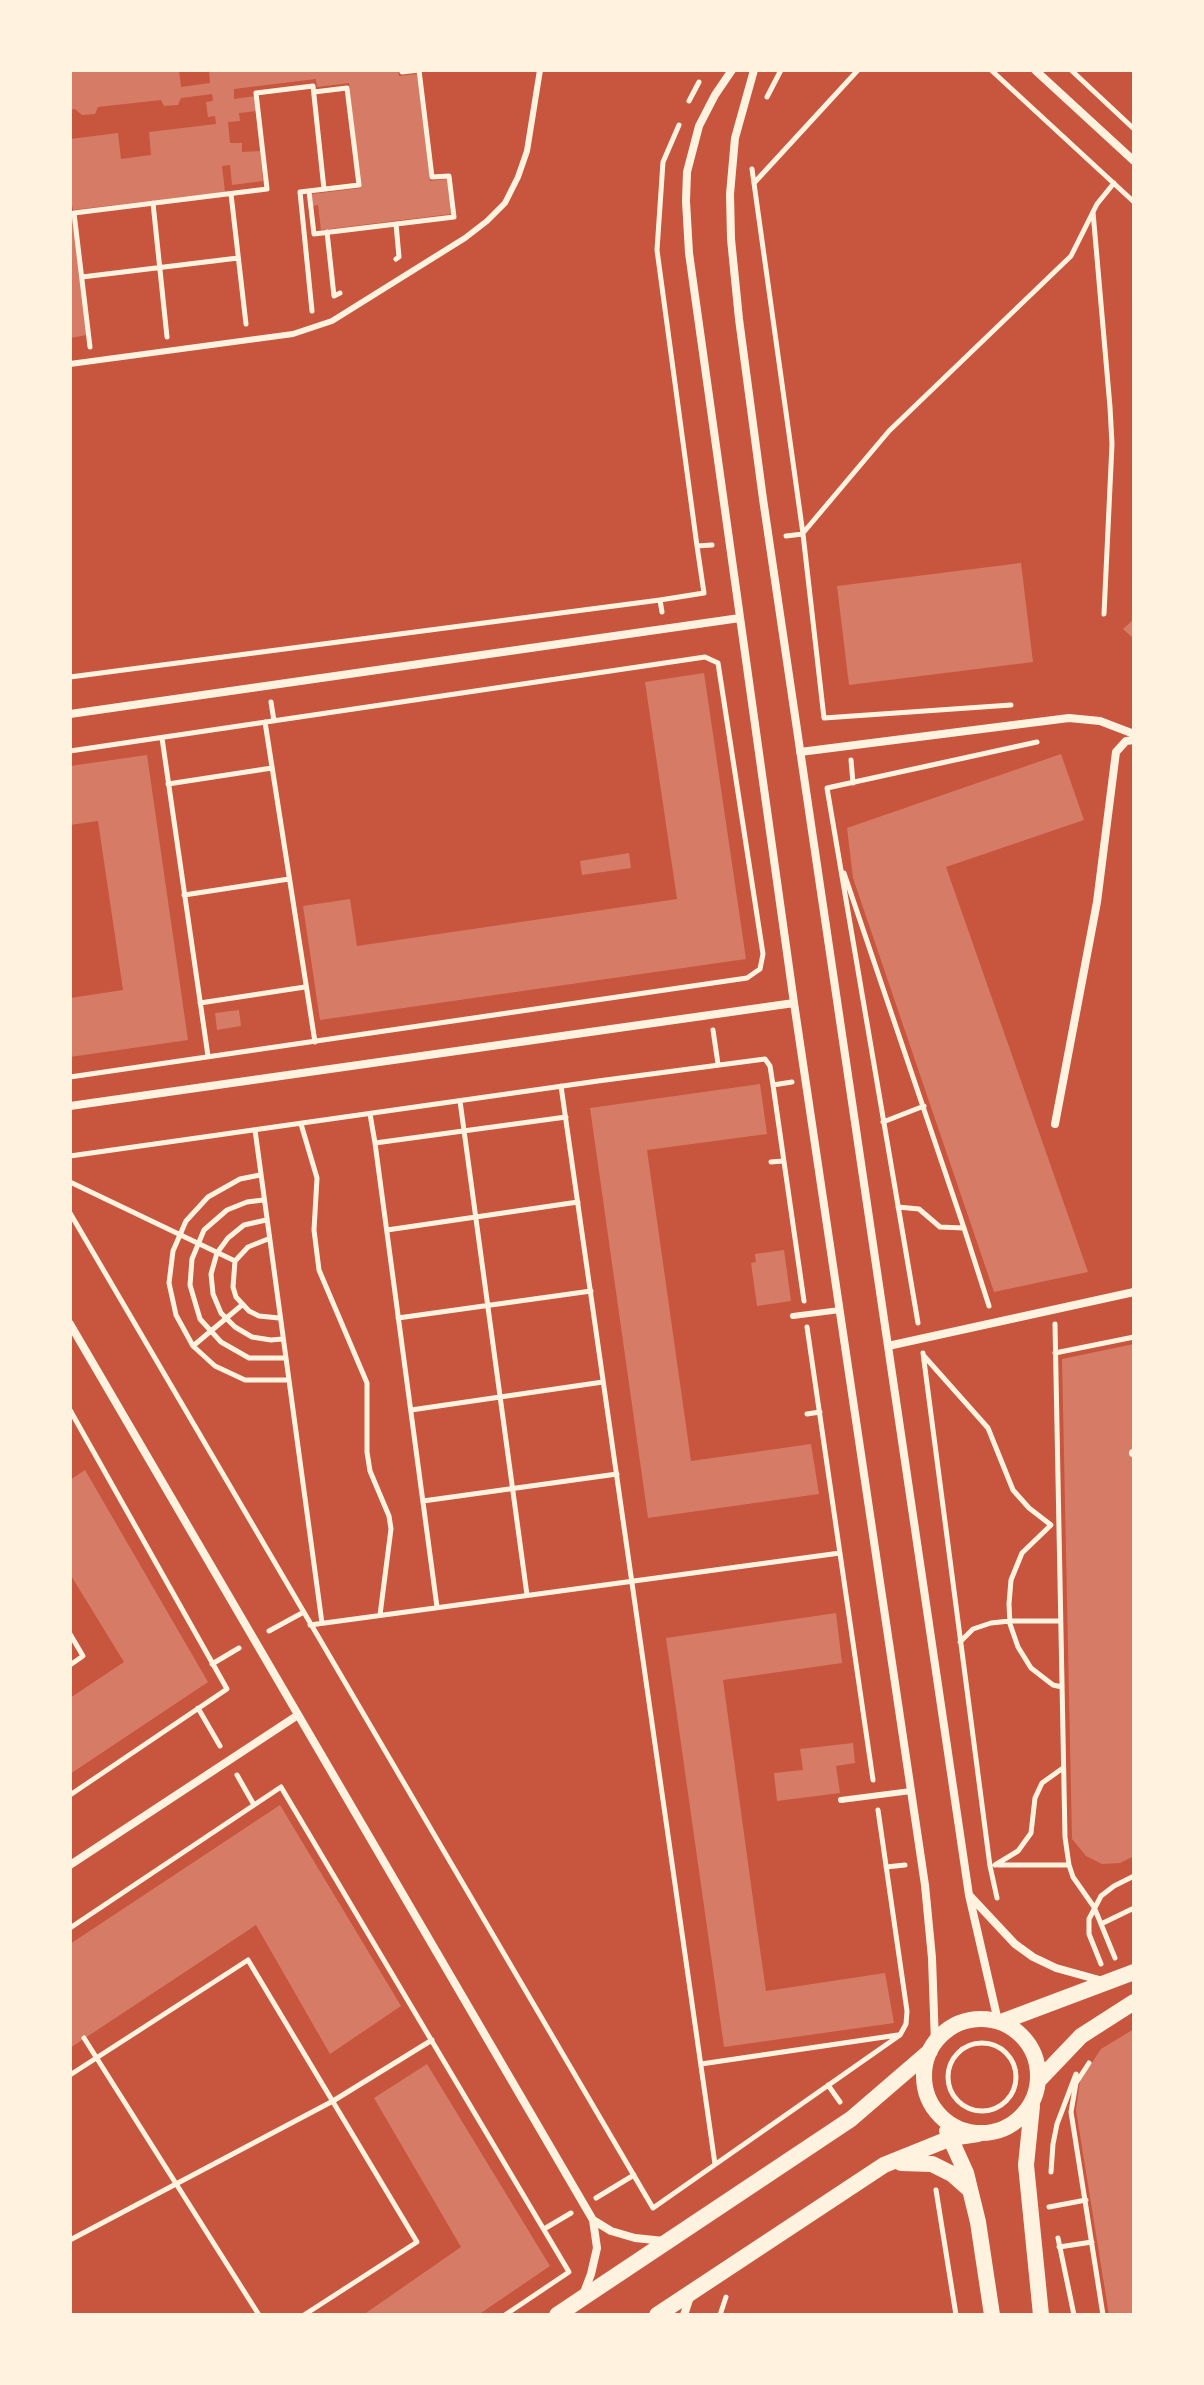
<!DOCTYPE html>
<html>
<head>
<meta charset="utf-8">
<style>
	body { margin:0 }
	#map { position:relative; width:1204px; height:2385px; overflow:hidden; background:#c8553d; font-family:Bitter,serif }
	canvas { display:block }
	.frame { position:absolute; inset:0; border:72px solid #fff3e0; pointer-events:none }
</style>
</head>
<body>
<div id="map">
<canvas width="1204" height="2385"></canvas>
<div class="frame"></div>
</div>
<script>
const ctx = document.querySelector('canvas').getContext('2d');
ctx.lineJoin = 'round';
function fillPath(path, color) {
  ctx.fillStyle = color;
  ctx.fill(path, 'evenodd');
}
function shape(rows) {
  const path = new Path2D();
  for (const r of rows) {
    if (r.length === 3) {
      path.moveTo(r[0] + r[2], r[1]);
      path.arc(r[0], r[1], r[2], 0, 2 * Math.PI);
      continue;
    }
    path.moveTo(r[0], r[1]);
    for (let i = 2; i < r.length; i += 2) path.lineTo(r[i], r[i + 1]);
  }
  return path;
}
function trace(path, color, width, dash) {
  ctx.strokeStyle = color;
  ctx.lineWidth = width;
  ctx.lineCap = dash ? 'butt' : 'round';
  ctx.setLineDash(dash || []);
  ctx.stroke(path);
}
fillPath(shape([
	[70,70,179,70,181,87,210,83,209,70,398,70,399,76,417,74,430,181,447,179,451,214,321,230,318,205,313,206,312,194,361,188,349,83,317,87,316,79,234,89,234,99,256,96,257,111,239,113,240,121,228,122,230,143,242,143,242,152,260,151,263,181,232,185,230,165,222,166,225,192,73,210,72,205,70,205,70,139,118,133,121,159,151,155,149,132,216,124,215,116,208,117,206,102,213,101,212,94,181,98,178,105,164,106,161,100,98,107,95,114,82,115,75,109,70,110],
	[73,217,87,335,70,338,70,218],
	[1021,563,1033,662,849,685,837,586],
	[1134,619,1134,639,1123,629],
	[704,673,746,959,320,1020,303,906,350,899,357,946,677,899,645,682],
	[1061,754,1084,820,946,867,1088,1272,994,1292,853,878,847,828],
	[147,755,188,1040,70,1057,70,998,123,990,98,821,70,825,70,766],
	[629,853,631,868,582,875,580,861],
	[239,1010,241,1026,217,1030,215,1013],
	[760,1084,767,1134,647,1150,691,1461,811,1444,819,1494,648,1518,590,1108],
	[784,1250,791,1301,757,1306,751,1263,756,1262,755,1254],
	[1134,1344,1134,1856,1120,1863,1102,1864,1086,1856,1072,1839,1062,1359],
	[85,1470,208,1682,70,1774,70,1698,124,1662,70,1574,70,1480],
	[836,1613,842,1663,723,1680,755,1914,766,1991,885,1973,894,2023,724,2047,666,1638],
	[853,1743,855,1763,836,1766,840,1793,777,1801,774,1773,803,1770,800,1749],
	[280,1805,401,2006,330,2054,256,1925,70,2048,70,1944],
	[1134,2029,1134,2315,1109,2315,1076,2110,1080,2081,1101,2049],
	[427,2064,550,2266,478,2315,363,2315,461,2247,374,2098]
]), '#d67c66');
trace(shape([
	[991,70,1134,202],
	[1071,70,1134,129],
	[767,97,781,70],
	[689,101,699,82],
	[679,125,663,162,657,250,697,546],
	[752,169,803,534],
	[755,182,858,70],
	[309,191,314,234,454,217,449,176,432,177,419,70,402,72,401,70],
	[231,194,246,324],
	[153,203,167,337],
	[1093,212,1110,407,1112,444,1104,614],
	[396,224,399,257,396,259],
	[327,232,334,296,340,293],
	[82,277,238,258],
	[312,311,300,192,359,185,347,88,314,92],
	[90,347,74,213,267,189,256,93,313,86,324,189],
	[803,533,889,431,1071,256,1097,204,1114,183],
	[786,536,803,534,824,718,1011,705],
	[660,600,704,593,697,546,712,545],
	[70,677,660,600,662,612],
	[271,702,274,721],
	[265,722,315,1042],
	[162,738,208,1056],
	[70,751,705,657,718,663,763,954,760,969,747,978,70,1077],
	[851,760,853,783],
	[168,784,272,768],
	[844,873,964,1228],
	[184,895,289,879],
	[200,1003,305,987],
	[713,1030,718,1064],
	[773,1085,792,1082],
	[561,1086,715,2164],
	[460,1101,527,1595],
	[370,1114,375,1143],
	[883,1122,924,1106],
	[301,1124,317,1178,314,1230,319,1270,367,1383,367,1452,370,1471,389,1516,391,1529,380,1615],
	[255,1130,322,1623],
	[70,1156,598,1081,765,1059,770,1066,773,1085,804,1301],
	[771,1162,783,1161],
	[260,1175,240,1179,208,1197,186,1221,173,1251,169,1283,176,1315,193,1346,215,1366,245,1380,287,1380],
	[70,1182,235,1261],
	[263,1200,247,1202,227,1210,204,1230,192,1259,190,1285,200,1319,221,1342,249,1358,285,1358],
	[898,1207,919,1209,940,1227,964,1228,989,1306],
	[70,1213,653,2208,900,2035,906,2024,907,2011,878,1810],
	[266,1220,244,1225,228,1238,217,1253,211,1274,213,1294,221,1313,235,1327,252,1337,271,1340,282,1339],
	[387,1230,578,1202],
	[268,1239,248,1247,235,1261,233,1287,236,1297,249,1311,259,1316,279,1318],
	[398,1318,591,1291],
	[918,1323,827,788,1037,742],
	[1055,1324,1065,1837,1069,1865,1073,1877,1094,1907,1115,1958],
	[807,1327,873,1780],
	[193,1346,242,1305],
	[923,1353,990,1866,997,1898],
	[1055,1353,1134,1337],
	[924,1356,988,1428,1013,1490,1029,1508,1051,1525,1022,1553,1011,1580,1009,1604,1010,1624,1018,1647,1031,1668,1053,1685,1062,1687],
	[70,1410,227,1689,70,1795],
	[411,1410,603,1382],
	[807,1414,820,1412],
	[423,1501,617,1474],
	[437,1607,375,1143,566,1117],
	[310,1625,840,1553],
	[269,1631,302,1613],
	[70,1634,83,1656,70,1665],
	[960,1642,973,1629,991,1623,1010,1621,1060,1621],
	[212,1664,239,1648],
	[198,1708,220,1746],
	[237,1775,254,1805],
	[995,1865,1018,1851,1031,1833,1035,1798,1042,1783,1063,1768],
	[998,1865,1069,1865],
	[886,1867,905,1865],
	[1101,1924,1134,1908],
	[70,1928,281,1787,569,2272,505,2315],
	[1101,1964,1089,1934,1089,1919,1101,1896,1114,1886,1134,1876],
	[84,2038,259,2315],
	[982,2077,34],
	[1089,2063,1076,2083,1071,2112,1103,2315],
	[701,2064,898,2035],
	[70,2075,248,1960,417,2242,304,2315],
	[828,2085,840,2102],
	[1051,2172,1053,2144,1057,2124,1076,2074],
	[936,2190,956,2315],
	[596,2198,634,2175],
	[1049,2207,1086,2200],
	[544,2229,571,2213],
	[1058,2238,1074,2315],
	[70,2240,333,2101,432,2040],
	[1059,2247,1092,2242],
	[720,2315,726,2297]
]), '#fff3e0', 5);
trace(shape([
	[70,364,293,334,332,321,465,238,487,221,505,203,518,177,527,151,540,70],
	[793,1316,840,1310],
	[841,1800,911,1791]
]), '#fff3e0', 6);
trace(shape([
	[732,70,715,95,699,126,687,172,686,201,689,253,794,1003,925,1885,932,1958,935,2043],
	[754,70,735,138,730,194,731,239,739,319,763,499,969,1895,998,2021],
	[1035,70,1134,161],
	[70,714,740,618],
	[800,752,1069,718,1100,721,1134,734],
	[70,1106,794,1003],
	[1055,1124,1097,902,1116,752,1126,741,1134,740],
	[70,1324,593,2220,597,2248,591,2274,583,2295],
	[888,1346,1134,1292],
	[1133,1453,1134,1453],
	[70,1865,298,1715],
	[970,1896,1015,1944,1033,1957,1056,1968,1103,1981],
	[593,2220,611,2231,635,2238,664,2241],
	[684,2315,690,2297]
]), '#fff3e0', 8);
trace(shape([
	[981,2076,57],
	[1001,2022,1134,1972],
	[1039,2080,1081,2036,1134,2002],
	[1032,2106,1026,2165,1041,2315],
	[947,2131,966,2173,978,2222,992,2315],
	[901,2163,932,2164,952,2174,970,2190],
	[557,2315,851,2119,930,2051],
	[657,2315,884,2165,951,2138,978,2134]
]), '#fff3e0', 16);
</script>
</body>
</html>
